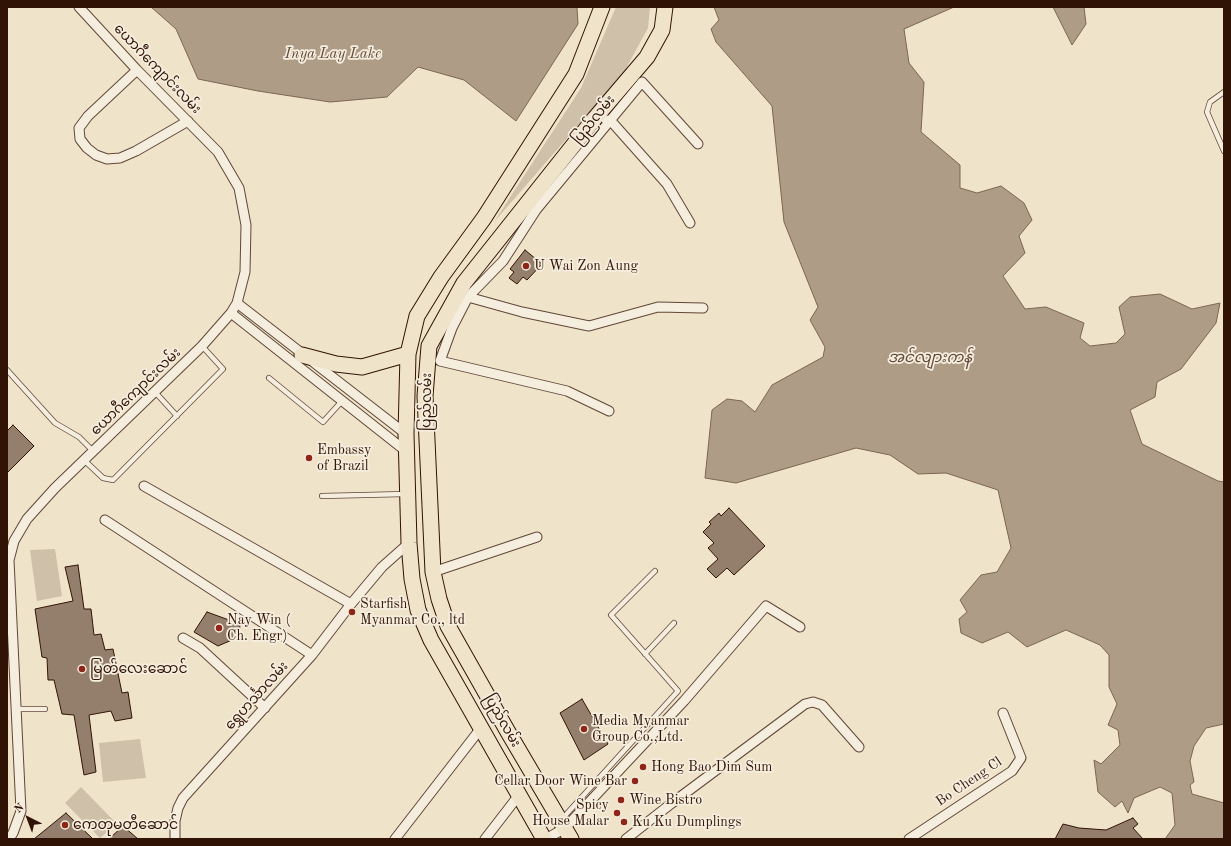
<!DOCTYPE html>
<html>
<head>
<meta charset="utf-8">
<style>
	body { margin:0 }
	#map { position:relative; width:1231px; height:846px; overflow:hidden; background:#efe3ca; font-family:"Old Standard TT",serif }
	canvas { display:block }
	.frame { position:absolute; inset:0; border:8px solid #311306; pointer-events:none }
	.north { position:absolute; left:8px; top:798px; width:40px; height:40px; -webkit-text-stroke:3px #f5eddd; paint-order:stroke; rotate:318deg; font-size:11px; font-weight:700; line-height:16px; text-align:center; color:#311306 }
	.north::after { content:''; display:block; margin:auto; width:14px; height:18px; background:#311306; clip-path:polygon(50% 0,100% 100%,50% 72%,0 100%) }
</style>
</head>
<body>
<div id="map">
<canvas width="1231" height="846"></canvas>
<div class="frame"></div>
<div class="north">N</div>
</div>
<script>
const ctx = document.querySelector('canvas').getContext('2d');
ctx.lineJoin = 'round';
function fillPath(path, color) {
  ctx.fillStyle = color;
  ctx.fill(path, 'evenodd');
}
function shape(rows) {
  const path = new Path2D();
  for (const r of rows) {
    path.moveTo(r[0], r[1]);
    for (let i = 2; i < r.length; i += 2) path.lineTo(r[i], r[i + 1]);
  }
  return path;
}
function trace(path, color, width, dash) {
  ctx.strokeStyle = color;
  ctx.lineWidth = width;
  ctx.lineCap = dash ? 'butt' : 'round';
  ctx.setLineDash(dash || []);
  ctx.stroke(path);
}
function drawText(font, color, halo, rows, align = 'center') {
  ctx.font = font + ' "Old Standard TT","Noto Sans Myanmar",serif';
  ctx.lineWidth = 3.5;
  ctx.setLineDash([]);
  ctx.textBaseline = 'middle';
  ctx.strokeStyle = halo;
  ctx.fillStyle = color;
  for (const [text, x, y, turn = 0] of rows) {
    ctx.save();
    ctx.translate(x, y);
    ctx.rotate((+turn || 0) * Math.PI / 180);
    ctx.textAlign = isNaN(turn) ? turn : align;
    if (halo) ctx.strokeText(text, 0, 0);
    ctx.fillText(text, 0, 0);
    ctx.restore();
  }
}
fillPath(shape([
	[616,7,650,7,648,28,623,74,494,222,581,88],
	[55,549,62,596,37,601,30,550],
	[140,739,146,778,103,782,99,743],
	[81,787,117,824,100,838,65,803]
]), '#cfc0a9');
const water = shape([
	[151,7,577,7,578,24,516,121,464,80,418,67,387,97,330,102,258,91,198,79,176,29,151,7],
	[714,7,954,7,904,29,909,63,924,82,921,132,960,165,960,188,977,193,1001,186,1024,203,1032,220,1019,236,1025,253,1003,276,1025,309,1046,307,1084,323,1080,338,1090,346,1116,343,1125,334,1119,307,1130,297,1160,294,1192,309,1220,303,1216,323,1181,369,1157,382,1155,397,1130,410,1142,444,1218,481,1224,482,1224,724,1206,728,1194,746,1190,761,1194,782,1190,785,1192,794,1224,803,1224,839,1165,839,1175,825,1172,793,1160,787,1134,798,1128,813,1122,801,1115,807,1098,792,1094,760,1101,764,1120,745,1118,730,1108,725,1117,704,1109,687,1109,655,1100,645,1066,630,1027,647,1008,632,982,643,961,633,959,619,967,612,960,600,981,575,997,572,1011,548,998,490,946,473,918,474,890,455,856,448,736,483,705,478,712,410,727,399,742,401,755,412,772,385,823,357,825,347,810,320,818,307,784,222,772,106,716,42,711,29,719,20,714,7],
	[1053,7,1084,7,1086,24,1072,45,1053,7]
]);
fillPath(water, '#ae9c87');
trace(water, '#7c6553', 1);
const building = shape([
	[525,250,542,264,527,280,523,277,517,284,509,278,514,272,510,269,525,250],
	[13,425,34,446,7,473,7,431,13,425],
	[729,508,765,546,734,575,727,568,716,578,707,569,718,559,708,548,714,543,703,532,711,524,709,522,719,513,721,516,729,508],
	[78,565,84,609,91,609,94,635,101,634,105,650,113,649,122,693,128,692,132,718,115,721,111,711,89,715,96,772,84,775,74,715,62,714,54,680,48,680,47,658,42,657,35,609,73,601,65,567,78,565],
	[207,612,240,624,239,637,218,646,194,632,207,612],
	[582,699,608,744,584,760,560,713,582,699],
	[66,813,93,839,34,839,66,813],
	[1133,818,1138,824,1133,828,1143,839,1055,839,1063,824,1079,828,1106,830,1133,818],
	[123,826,138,839,109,839,123,826]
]);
fillPath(building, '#947f6c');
trace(building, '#311306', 1);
const service = shape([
	[1224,92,1210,102,1207,112,1224,151],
	[7,370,55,423,79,437,94,452],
	[269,378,323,422,342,401],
	[155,392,177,416],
	[84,460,103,478,113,480,223,369,202,346],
	[322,496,406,494],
	[645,654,674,623],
	[16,709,45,709],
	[562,819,678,691,611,615,655,571]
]);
const minor = shape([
	[137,70,88,116,79,128,80,139,87,148,96,155,107,159,120,158,136,151,188,121],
	[606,120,611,121,667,184,690,223],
	[468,297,522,312,589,326,658,307,703,308],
	[237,303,406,434],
	[231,313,407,452],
	[609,411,567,391,440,361,452,328,468,297,503,261,536,210,642,82,698,144],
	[144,486,351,604],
	[105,520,312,655],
	[433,572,537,537],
	[183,638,200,648,265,708],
	[9,839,13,833,21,811,9,560,14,541,27,519,55,488,202,346,231,313,237,303,245,272,246,225,239,188,218,152,137,70,79,7],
	[175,839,175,821,178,808,183,798,312,655,351,604,382,567,409,543],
	[395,839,481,728],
	[485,839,519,795],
	[546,839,565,828,684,701,766,606,800,627],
	[626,839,672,803,805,704,813,702,822,705,859,747],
	[909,839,1012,771,1021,758,1003,713]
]);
const trunk = shape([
	[302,355,336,364,362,367,408,354],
	[544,839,431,640,418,610,412,579,409,543,406,434,408,354,417,316,441,277,484,218,576,74,602,7],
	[571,839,508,732,448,626,439,599,433,572,425,396,429,346,464,283,595,118,647,57,662,30,665,7]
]);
trace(service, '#604737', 6);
trace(minor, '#604737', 11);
trace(trunk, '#311306', 17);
trace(service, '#f5eddd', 4.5);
trace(minor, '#f5eddd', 9);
trace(trunk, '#efe3ca', 15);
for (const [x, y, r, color] of [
	[526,266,4,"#8f2418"],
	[309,458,4,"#8f2418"],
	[352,612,4,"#8f2418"],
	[219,628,4,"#8f2418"],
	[82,669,4,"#8f2418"],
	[584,729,4,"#8f2418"],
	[643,767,4,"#8f2418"],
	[635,781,4,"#8f2418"],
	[621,800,4,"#8f2418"],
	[617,813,4,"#8f2418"],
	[624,822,4,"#8f2418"],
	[65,825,4,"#8f2418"]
]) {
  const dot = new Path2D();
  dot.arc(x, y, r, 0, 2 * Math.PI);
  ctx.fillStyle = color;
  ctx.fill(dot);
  trace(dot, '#f5eddd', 1.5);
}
drawText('14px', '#311306', '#f5eddd', [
	["ယောဂီကျောင်းလမ်း",157,69,46],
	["ပြည်လမ်း",594,120,-51],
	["ယောဂီကျောင်းလမ်း",136,392,-44],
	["ပြည်လမ်း",427,402,-89],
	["ရွှေဟင်္သာလမ်း",257,696,-48],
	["ပြည်လမ်း",502,721,60],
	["Bo Cheng Cl",969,782,-34]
]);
drawText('14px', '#311306', '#f5eddd', [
	["U Wai Zon Aung",534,266],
	["Embassy",317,450],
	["of Brazil",317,466],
	["Starfish",360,604],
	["Myanmar Co., ltd",360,620],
	["Nay Win (",227,620],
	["Ch. Engr)",227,636],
	["မြတ်လေးဆောင်",90,669],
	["Media Myanmar",592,721],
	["Group Co.,Ltd.",592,737],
	["Hong Bao Dim Sum",651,767],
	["Cellar Door Wine Bar",627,781,"right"],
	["Wine Bistro",629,800],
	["Spicy",609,805,"right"],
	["House Malar",609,821,"right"],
	["Ku Ku Dumplings",632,822],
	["ကေတုမတီဆောင်",73,825]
], 'left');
drawText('italic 15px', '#634a3a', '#f5eddd', [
	["Inya Lay Lake",333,54],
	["အင်လျားကန်",930,358]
]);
</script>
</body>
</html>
